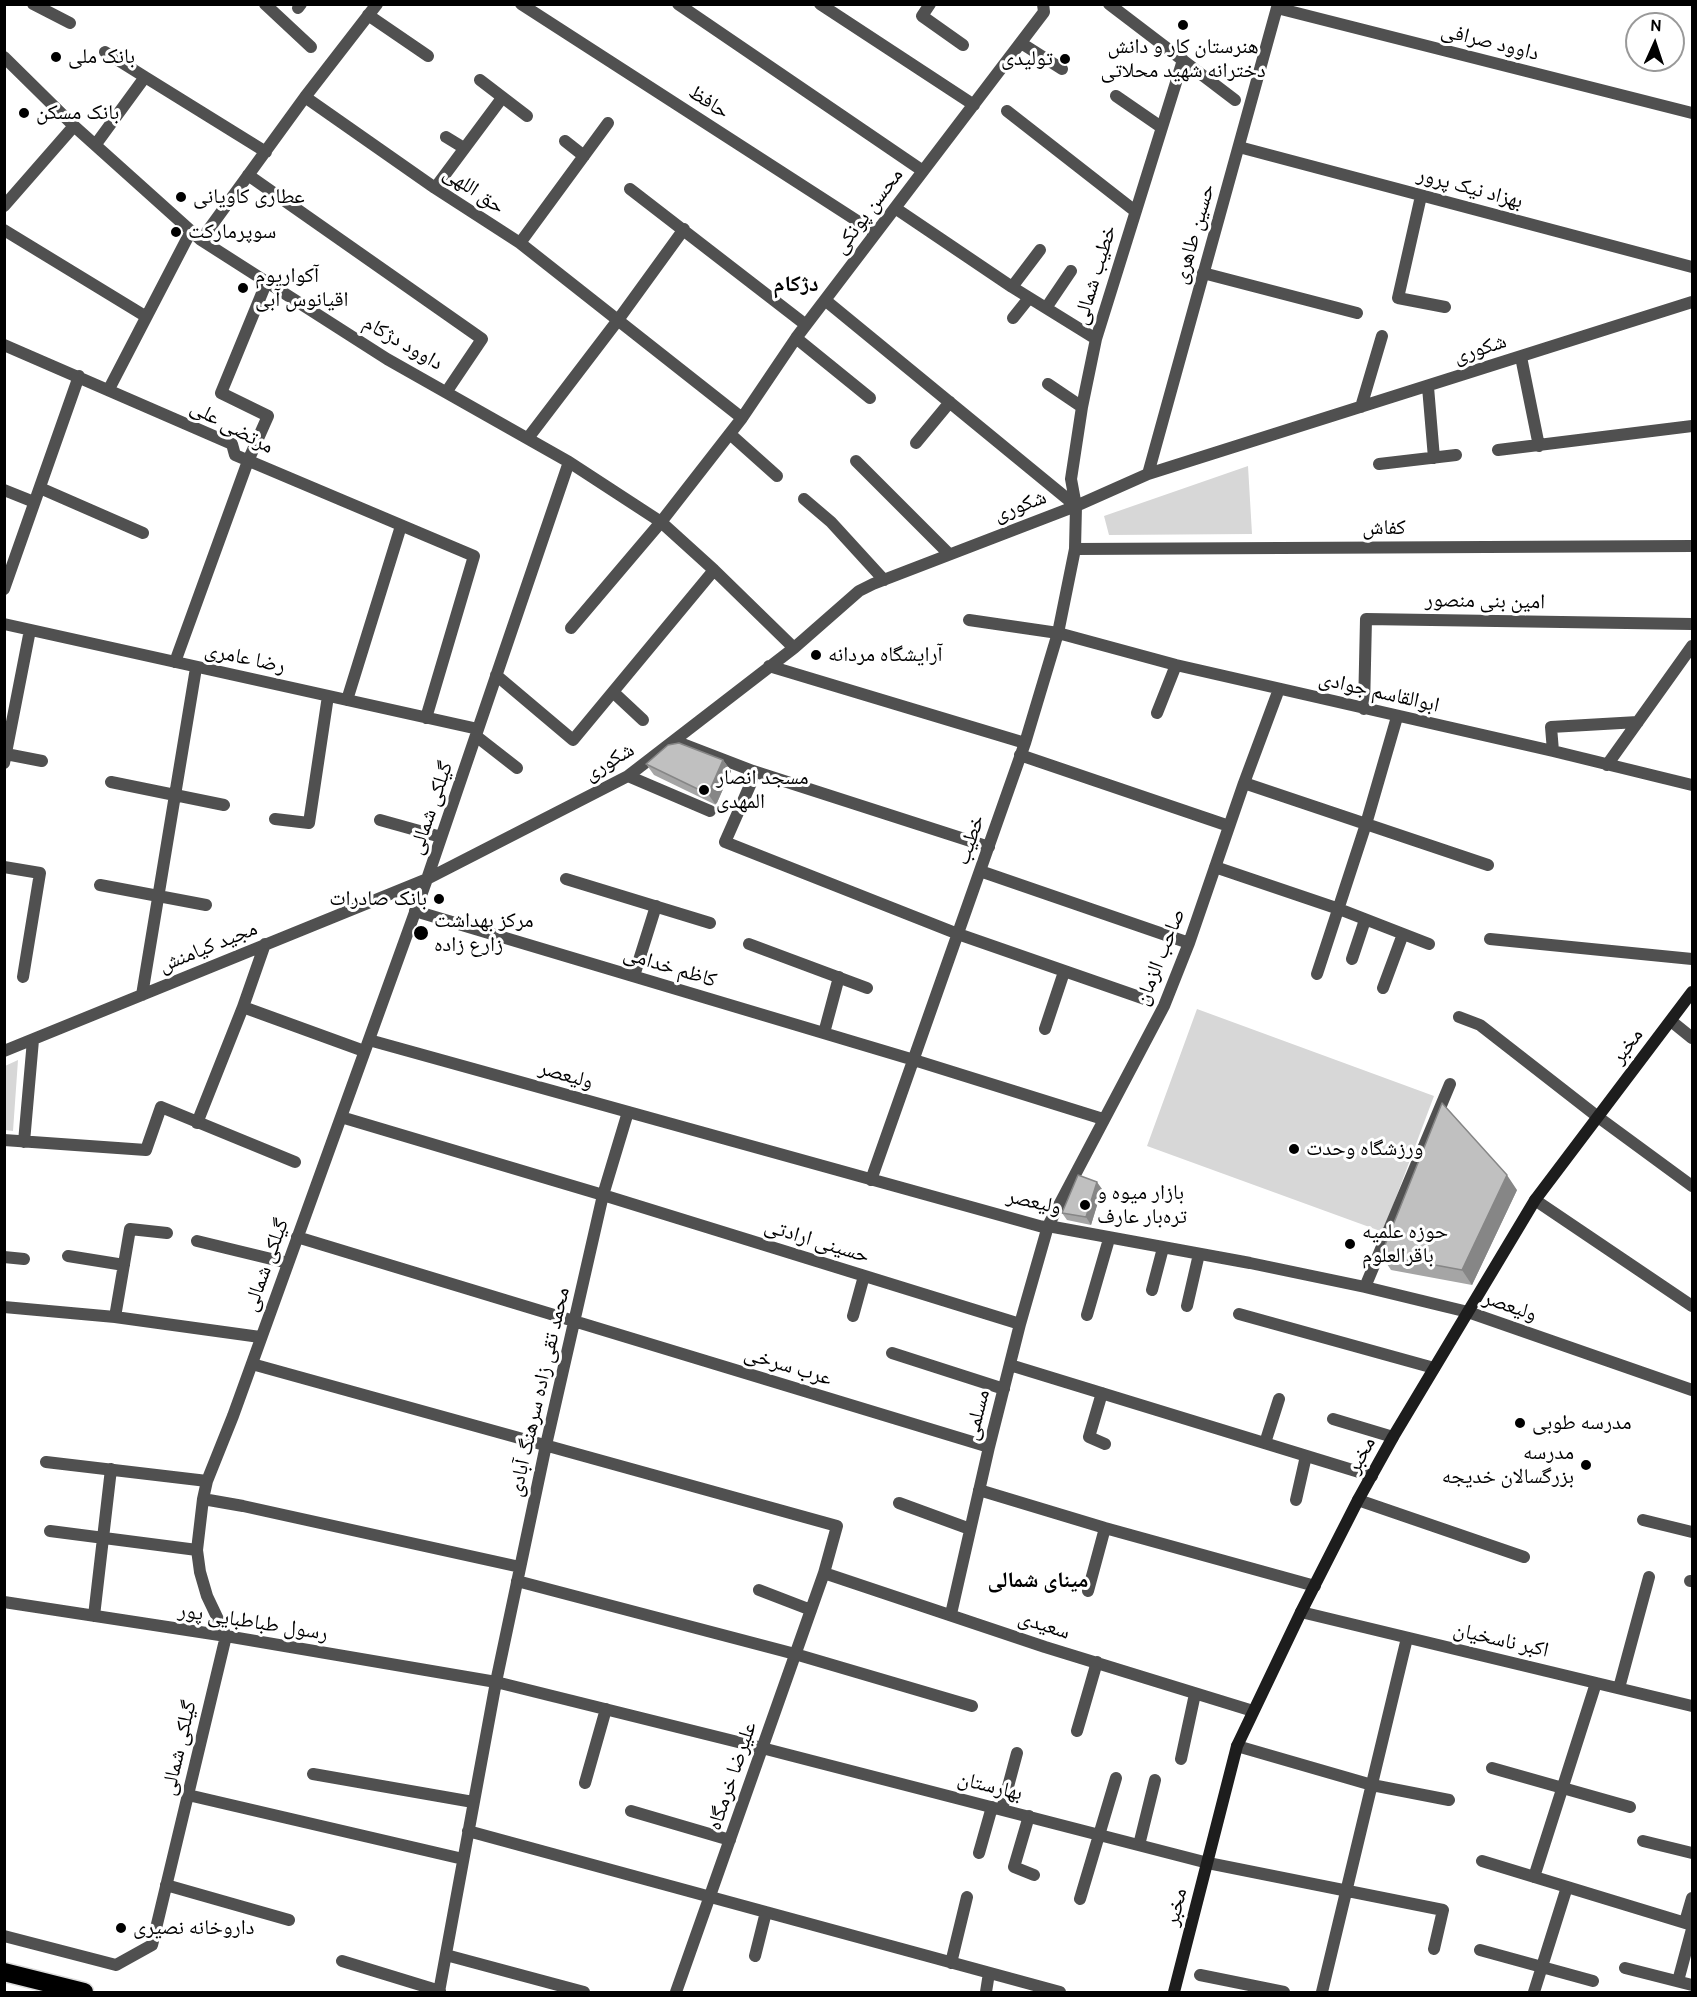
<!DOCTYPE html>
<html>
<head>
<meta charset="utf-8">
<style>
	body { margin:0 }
	#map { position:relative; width:1697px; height:1997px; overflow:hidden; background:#fff; font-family:Cabin,sans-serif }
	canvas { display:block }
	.frame { position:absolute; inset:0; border:6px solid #000; pointer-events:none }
	.north { position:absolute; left:1625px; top:12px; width:60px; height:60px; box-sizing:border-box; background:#fff; border:2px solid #999; border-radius:50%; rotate:3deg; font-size:16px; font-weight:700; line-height:24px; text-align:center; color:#000 }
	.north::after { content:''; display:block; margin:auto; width:21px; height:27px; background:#000; clip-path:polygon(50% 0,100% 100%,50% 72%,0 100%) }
</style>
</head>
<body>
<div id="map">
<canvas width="1697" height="1997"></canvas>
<div class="frame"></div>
<div class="north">N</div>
</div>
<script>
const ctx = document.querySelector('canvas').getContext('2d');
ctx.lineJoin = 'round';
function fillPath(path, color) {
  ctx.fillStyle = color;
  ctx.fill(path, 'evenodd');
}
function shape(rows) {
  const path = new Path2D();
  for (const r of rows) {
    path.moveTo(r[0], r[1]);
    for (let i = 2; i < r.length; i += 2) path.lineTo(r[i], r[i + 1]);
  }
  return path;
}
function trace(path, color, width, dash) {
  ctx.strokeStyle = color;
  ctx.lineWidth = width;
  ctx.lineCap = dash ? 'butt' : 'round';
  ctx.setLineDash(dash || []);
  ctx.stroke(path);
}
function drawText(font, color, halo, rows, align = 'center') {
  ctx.font = font + ' Cabin,"Noto Naskh Arabic",sans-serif';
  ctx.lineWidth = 6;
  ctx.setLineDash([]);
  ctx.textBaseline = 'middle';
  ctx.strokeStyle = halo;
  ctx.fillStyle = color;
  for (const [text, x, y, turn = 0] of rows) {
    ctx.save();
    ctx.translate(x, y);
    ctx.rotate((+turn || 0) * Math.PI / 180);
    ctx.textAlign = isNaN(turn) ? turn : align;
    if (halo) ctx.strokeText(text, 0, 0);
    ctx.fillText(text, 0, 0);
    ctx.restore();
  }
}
fillPath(shape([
	[1248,466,1252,534,1109,535,1104,516],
	[1197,1009,1434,1096,1383,1232,1147,1146],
	[18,1060,13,1131,5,1130,5,1066]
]), '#d7d7d7');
const highway = shape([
	[4,1972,84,1992]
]);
trace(highway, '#dbdbdb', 21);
trace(shape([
	[33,4,70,23],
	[265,4,311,47],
	[521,4,876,233],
	[678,4,923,171],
	[820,4,974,105],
	[930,4,922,16,963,45],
	[1109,4,1235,100],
	[298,8,301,4],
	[1277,8,1692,113],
	[368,15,428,56],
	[1021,43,1062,69],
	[105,52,145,77],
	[4,57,74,126,201,240,387,359,569,462,661,522,714,570,794,648],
	[480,80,527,116],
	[1116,96,1161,127],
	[305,97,435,188,520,243,742,418],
	[1007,111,1135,211],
	[446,137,464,148],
	[565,141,584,156],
	[96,144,145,77,266,152],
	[1239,147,1692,267],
	[248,175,482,339,447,391],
	[435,188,502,98],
	[630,189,806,325],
	[1421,196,1398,298,1445,307],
	[4,206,74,126],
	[895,208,1012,287,1096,339],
	[4,230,145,316],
	[201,240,305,97,377,4],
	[520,243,608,123],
	[1203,273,1357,313],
	[1012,287,1040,250],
	[825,300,1076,506],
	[1046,308,1071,271],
	[1013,318,1029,298],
	[796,338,870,398],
	[4,345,232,444,235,455,474,556,426,718],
	[1521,357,1539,446],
	[1048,384,1082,407],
	[1428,387,1434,458],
	[109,389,191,231],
	[1361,407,1382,336],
	[730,434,777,476],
	[528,438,618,320,684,229],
	[916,443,950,402],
	[1498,450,1692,426],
	[856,461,949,554],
	[1379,464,1456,455],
	[1148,474,1278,4],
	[40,488,143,533],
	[4,490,34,502],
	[804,499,831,522,884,580],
	[1075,549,1692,546],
	[4,589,79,376],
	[969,620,1058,633,1176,665,1553,751,1692,785],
	[4,624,478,729],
	[571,628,661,522,742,418,796,338,1044,12,1043,4],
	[175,662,248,461,268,416,221,393,267,281],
	[769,666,1025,743],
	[496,675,573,740,714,570],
	[613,692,643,720],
	[347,700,401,526],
	[1364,709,1366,619,1692,624],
	[1157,713,1176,665],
	[476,736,517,768],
	[675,741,753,771,989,847],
	[1553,751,1551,727,1638,722],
	[6,754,42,761],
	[1020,755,1229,826],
	[4,763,30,630],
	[1607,765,1692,646],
	[753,771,751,783,725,842,958,934,1145,999],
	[628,776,710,811],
	[111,782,224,805],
	[1244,783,1488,865],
	[275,819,309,823,328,696],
	[380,820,441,837],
	[4,867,40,873,23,977],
	[1215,867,1339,909,1429,944],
	[980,871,1189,943],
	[566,879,710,923],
	[100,885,206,905],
	[415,911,914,1060,1103,1119],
	[1490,939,1692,959],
	[749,944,867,988],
	[1352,959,1365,920],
	[1317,974,1366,824,1397,717],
	[634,976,656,906],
	[1383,988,1403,934],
	[142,995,196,668],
	[243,1007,364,1051],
	[1459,1017,1480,1025,1598,1117,1692,1186],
	[1671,1021,1692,1038],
	[1045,1029,1064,972],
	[824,1033,839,977],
	[369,1040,1043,1227,1048,1226,1250,1263,1365,1287,1468,1312,1692,1390],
	[4,1051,427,879,628,776,794,648,859,591,873,584,1076,506,1148,474,1692,302],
	[341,1117,603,1195,1020,1324],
	[197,1123,243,1007,265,944],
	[4,1140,146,1150,161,1107,295,1162],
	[24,1142,33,1040],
	[871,1180,1025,743,1058,633,1075,549,1076,506,1071,479,1082,407,1096,339,1183,60],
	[1535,1200,1692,1306],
	[297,1237,989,1447],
	[197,1241,288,1263],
	[68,1256,124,1265],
	[4,1257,24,1259],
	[1365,1287,1450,1084],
	[1152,1290,1163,1248],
	[1187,1306,1199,1254],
	[4,1307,115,1317,260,1337],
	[1239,1314,1434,1368],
	[1087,1315,1109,1239],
	[853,1316,864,1276],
	[115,1317,130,1229,167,1233],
	[892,1353,1004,1389],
	[252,1364,837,1526,824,1573,676,1992],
	[1010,1365,1372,1476],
	[1102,1393,1089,1437,1105,1444],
	[1333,1419,1393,1437],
	[1265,1443,1279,1399],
	[46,1462,207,1481],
	[979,1490,1105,1528,1315,1586],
	[203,1499,243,1506,520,1567],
	[1296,1500,1306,1456],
	[1358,1500,1524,1557],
	[899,1503,970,1529],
	[1643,1520,1692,1532],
	[50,1531,197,1550],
	[824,1573,1045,1647,1253,1711],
	[517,1581,795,1654,972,1706],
	[1690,1581,1692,1581],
	[759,1590,811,1610],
	[1088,1591,1105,1528],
	[4,1602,226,1636,496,1682,762,1748,1208,1863,1443,1910,1434,1949],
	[1301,1612,1692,1706],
	[951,1614,989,1447,1020,1324,1048,1226,1164,1006,1189,943,1244,783,1279,689],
	[94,1616,111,1469],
	[1619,1688,1649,1577],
	[1077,1731,1097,1662],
	[1237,1746,1372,1785,1449,1800],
	[1181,1759,1195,1694],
	[1492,1768,1630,1807],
	[313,1774,473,1802],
	[585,1783,606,1709],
	[188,1795,463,1859],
	[1002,1809,1017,1753],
	[631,1811,730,1840],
	[1029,1816,1014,1867,1034,1875],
	[468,1831,1060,1992],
	[1643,1841,1692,1853],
	[1139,1845,1155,1780],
	[979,1853,992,1807],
	[1482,1861,1692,1925],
	[1534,1877,1596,1683],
	[166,1885,289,1920],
	[1080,1899,1116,1778],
	[1685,1922,1692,1898],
	[4,1936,116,1965,152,1945,226,1636,207,1596,200,1572,197,1550,203,1499,207,1481,233,1416,427,879,569,462],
	[1480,1950,1593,1981],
	[446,1955,584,1992],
	[755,1956,766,1912],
	[342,1961,440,1991],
	[951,1963,967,1897],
	[1625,1968,1692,1985],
	[1200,1975,1284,1992],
	[1678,1981,1692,1929],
	[439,1992,496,1682,546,1445,603,1195,628,1112],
	[986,1992,989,1973],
	[1322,1992,1407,1638],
	[1534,1992,1567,1887]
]), '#505050', 12);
trace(shape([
	[1174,1992,1237,1746,1301,1612,1358,1500,1393,1437,1535,1200,1692,992]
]), '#1d1d1d', 12);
trace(highway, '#000', 18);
fillPath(shape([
	[723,760,731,771,716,805,654,775,646,764],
	[1102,1189,1091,1225,1067,1220,1062,1213],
	[1517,1190,1472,1285,1391,1270,1381,1255]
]), '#a5a5a5');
fillPath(shape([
	[723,760,731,771,716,805,708,794],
	[1507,1175,1517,1190,1472,1285,1462,1270],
	[1097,1182,1102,1189,1091,1225,1086,1217]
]), '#868686');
const building = shape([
	[679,743,723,760,708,794,646,764,668,745,679,743],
	[1442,1103,1507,1175,1462,1270,1381,1255,1442,1103],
	[1078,1175,1097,1182,1086,1217,1062,1213,1078,1175]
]);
fillPath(building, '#c0c0c0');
trace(building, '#868686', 1.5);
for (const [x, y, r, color] of [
	[1183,25,6,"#000"],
	[56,57,6,"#000"],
	[1065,59,6,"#000"],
	[24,113,6,"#000"],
	[181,197,6,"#000"],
	[176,232,6,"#000"],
	[243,288,6,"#000"],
	[816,655,6,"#000"],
	[704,790,6,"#000"],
	[439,899,6,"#000"],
	[421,933,8,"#000"],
	[1294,1149,6,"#000"],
	[1085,1205,6,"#000"],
	[1350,1244,6,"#000"],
	[1520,1423,6,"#000"],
	[1586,1465,6,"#000"],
	[121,1928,6,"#000"]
]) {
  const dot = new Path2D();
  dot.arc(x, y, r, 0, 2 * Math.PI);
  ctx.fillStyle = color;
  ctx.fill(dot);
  trace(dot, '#fff', 2);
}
drawText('21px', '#000', '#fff', [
	["داوود صرافی",1490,42,14],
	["حافظ",709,102,33],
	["بهزاد نیک پرور",1470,188,15],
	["حق اللهی",474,190,34],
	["محسن پونکی",868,211,-53],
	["حسین طاهری",1194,234,-74],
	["خطیب شمالی",1095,275,-73],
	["داوود دژکام",403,343,30],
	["شکوری",1480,349,-18],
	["مرتضی علی",232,427,28],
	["شکوری",1020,506,-21],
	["کفاش",1384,528],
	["امین بنی منصور",1485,601,1],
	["رضا عامری",245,658,12],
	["ابوالقاسم جوادی",1379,692,13],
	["شکوری",609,762,-31],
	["گيلکی شمالی",431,808,-71],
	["خطیب",970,840,-71],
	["مجید کیامنش",208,947,-22],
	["صاحب الزمان",1160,957,-68],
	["کاظم خدامی",670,967,17],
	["مخبر",1627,1046,-53],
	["ولیعصر",566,1075,16],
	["ولیعصر",1034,1202,13],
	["حسینی ارادتی",817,1241,17],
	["گيلکی شمالی",266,1265,-70],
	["ولیعصر",1510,1306,19],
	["عرب سرخی",788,1366,17],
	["محمد تقی زاده سرهنگ آبادی",539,1392,-77],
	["مسلمی",977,1415,-76],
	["مخبر",1361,1455,-61],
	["رسول طباطبایی پور",253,1622,9],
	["سعیدی",1044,1625,18],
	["اکبر ناسخیان",1501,1640,13],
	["گيلکی شمالی",179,1748,-77],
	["علیرضا خرمگاه",732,1776,-71],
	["بهارستان",990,1786,14],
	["مخبر",1176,1907,-76]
]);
drawText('21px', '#000', '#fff', [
	["هنرستان کار و دانش",1183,47,"center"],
	["دخترانه شهید محلاتی",1183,71,"center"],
	["بانک ملی",68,57],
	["تولیدی",1053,59,"right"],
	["بانک مسکن",36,113],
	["عطاری کاویانی",193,197],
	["سوپرمارکت",188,232],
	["آکواریوم",255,276],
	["اقیانوس آبی",255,300],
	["آرایشگاه مردانه",828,655],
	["مسجد انصار",716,778],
	["المهدی",716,802],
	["بانک صادرات",427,899,"right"],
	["مرکز بهداشت",434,921],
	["زارع زاده",434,945],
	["ورزشگاه وحدت",1306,1149],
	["بازار میوه و",1097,1193],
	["تره‌بار عارف",1097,1217],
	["حوزه علمیه",1362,1232],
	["باقرالعلوم",1362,1256],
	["مدرسه طوبی",1532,1423],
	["مدرسه",1574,1453,"right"],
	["بزرگسالان خدیجه",1574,1477,"right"],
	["داروخانه نصیری",133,1928]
], 'left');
drawText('bold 22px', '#000', '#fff', [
	["دژکام",796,285],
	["مینای شمالی",1038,1581]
]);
</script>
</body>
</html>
